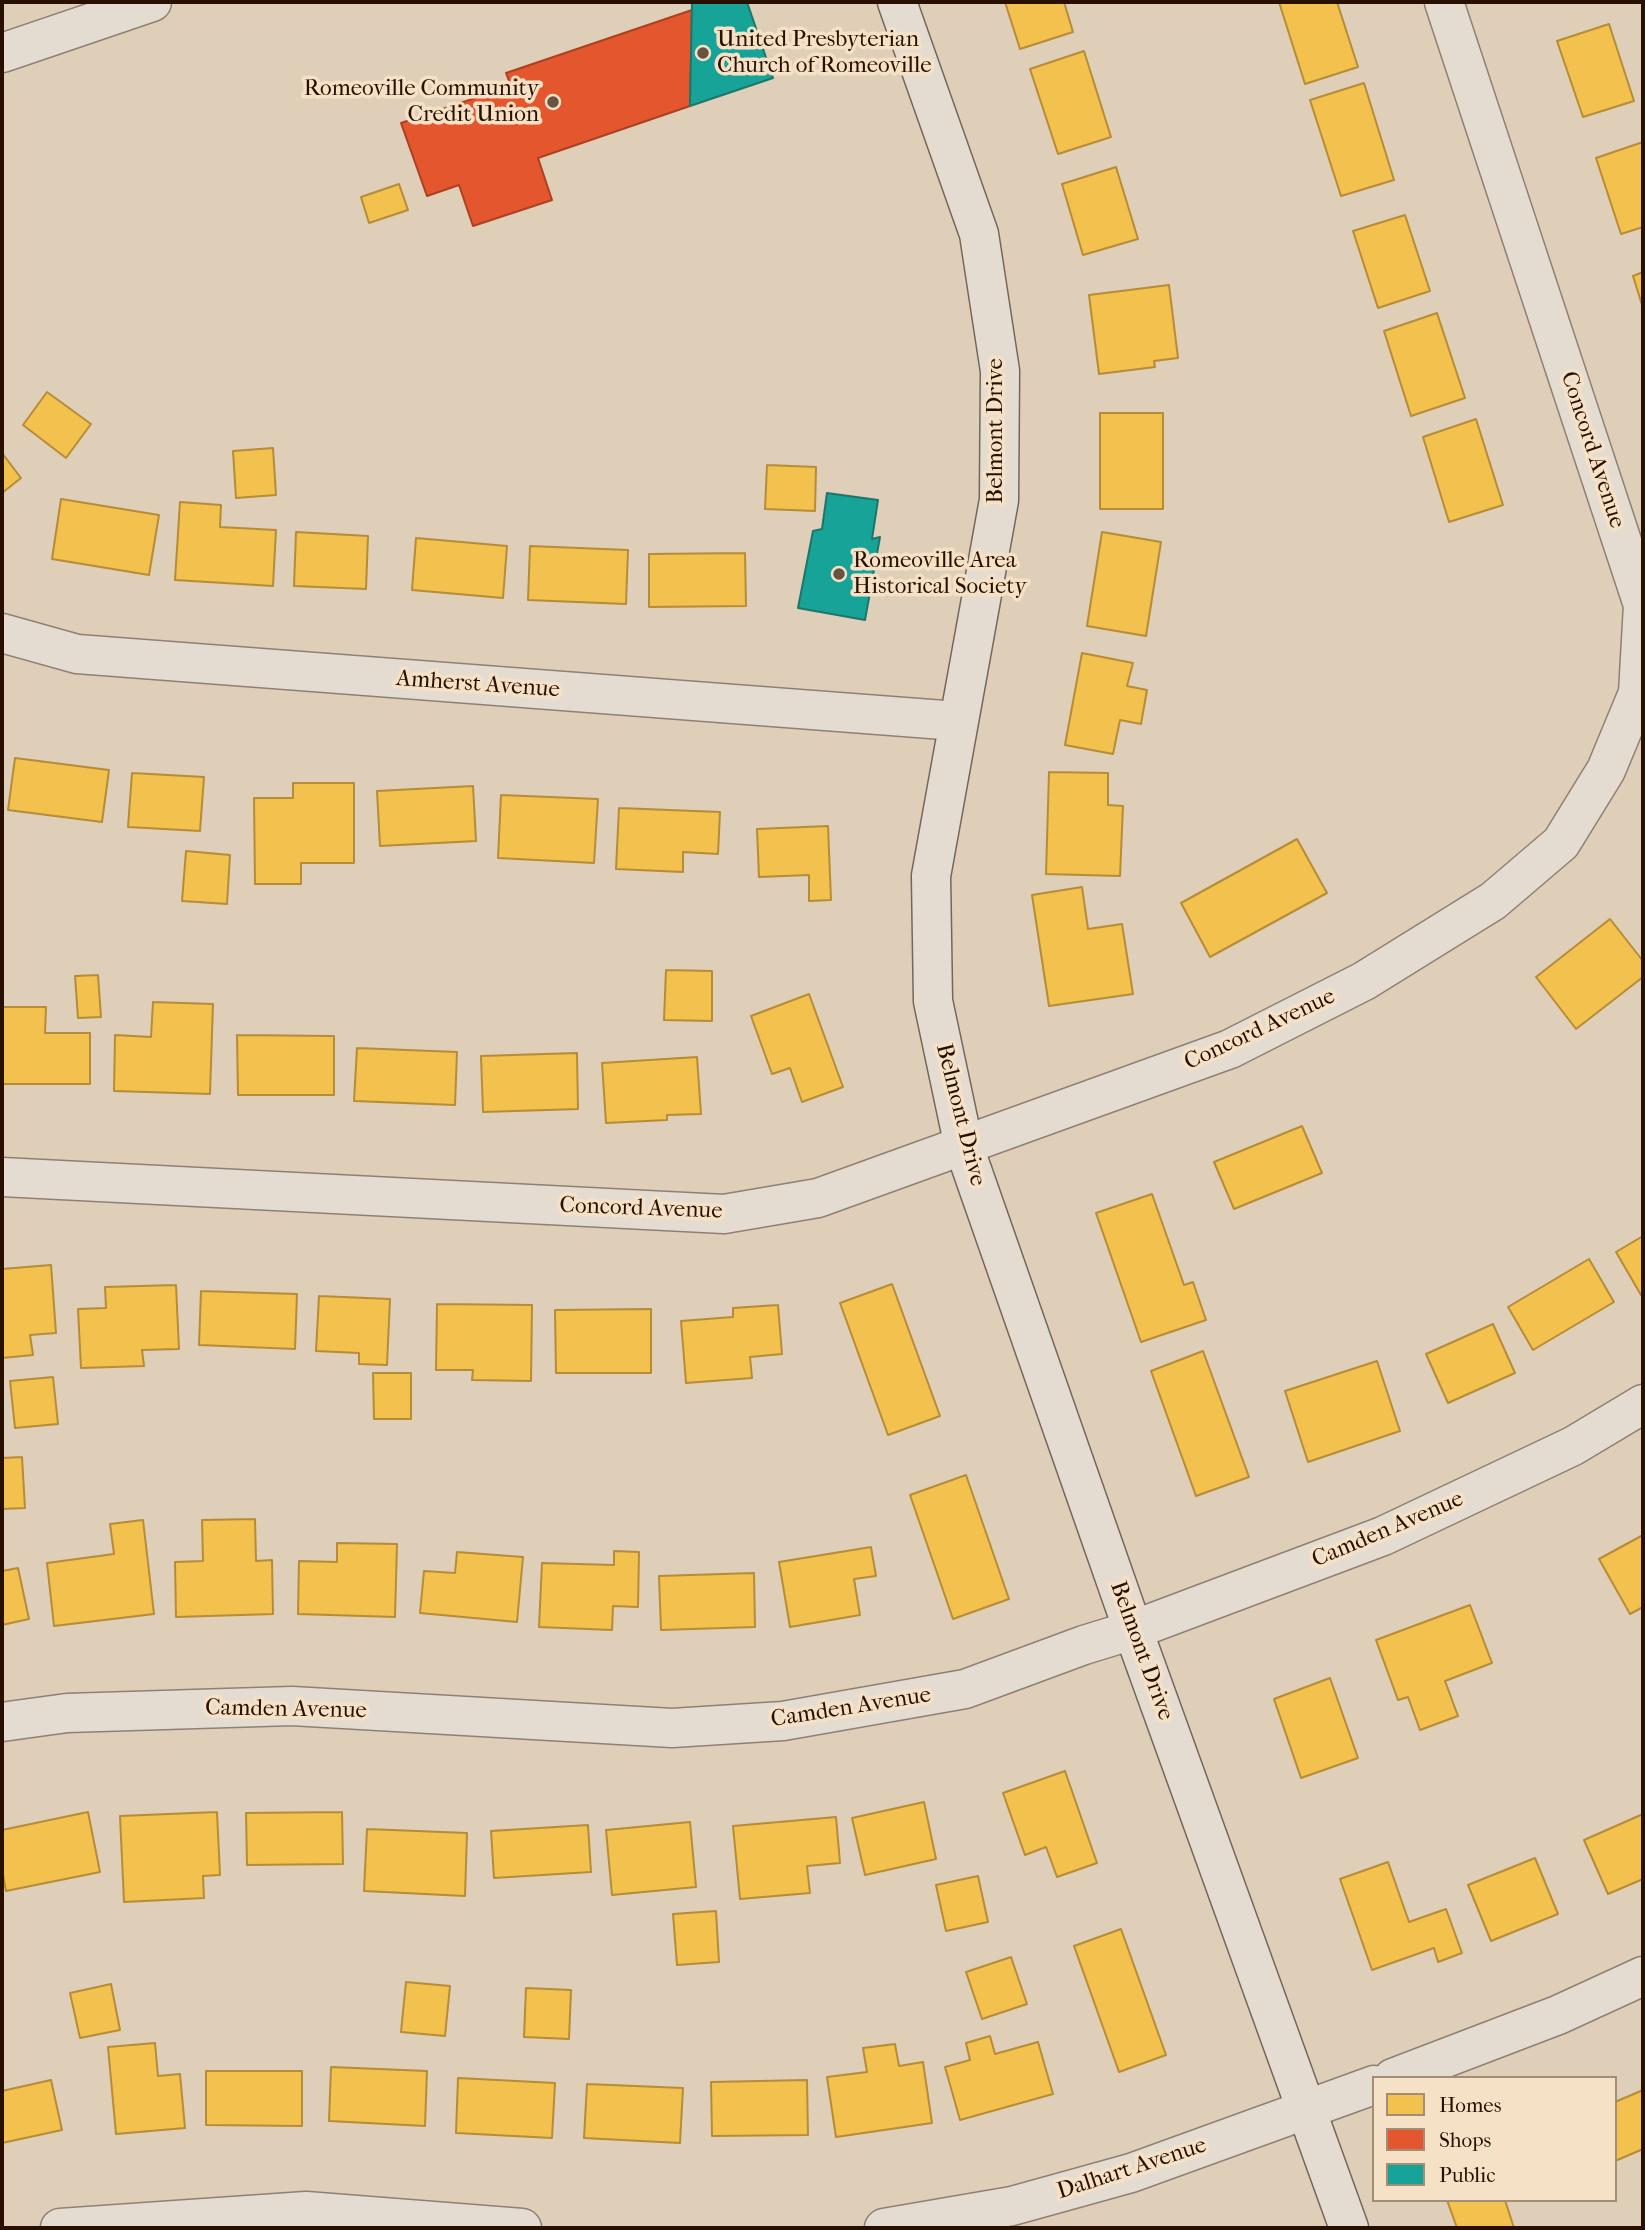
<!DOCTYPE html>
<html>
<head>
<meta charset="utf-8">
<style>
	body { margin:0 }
	#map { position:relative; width:1645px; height:2230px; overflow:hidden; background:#dfceb8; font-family:"IM FELL French Canon",serif }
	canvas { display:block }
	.frame { position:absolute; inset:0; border:4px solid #290f00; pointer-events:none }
	.legend { position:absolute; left:1372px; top:2076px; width:245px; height:126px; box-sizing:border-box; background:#f5e1c6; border:2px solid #a38d77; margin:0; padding:9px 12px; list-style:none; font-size:21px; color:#290f00 }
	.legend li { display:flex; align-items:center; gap:14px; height:35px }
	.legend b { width:35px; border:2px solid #a38d77 }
</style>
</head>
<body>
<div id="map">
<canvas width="1645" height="2230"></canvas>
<div class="frame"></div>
<ul class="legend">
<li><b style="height:19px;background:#f2c14e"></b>Homes</li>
<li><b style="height:19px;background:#e4572e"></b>Shops</li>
<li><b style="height:19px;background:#17a398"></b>Public</li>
</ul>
</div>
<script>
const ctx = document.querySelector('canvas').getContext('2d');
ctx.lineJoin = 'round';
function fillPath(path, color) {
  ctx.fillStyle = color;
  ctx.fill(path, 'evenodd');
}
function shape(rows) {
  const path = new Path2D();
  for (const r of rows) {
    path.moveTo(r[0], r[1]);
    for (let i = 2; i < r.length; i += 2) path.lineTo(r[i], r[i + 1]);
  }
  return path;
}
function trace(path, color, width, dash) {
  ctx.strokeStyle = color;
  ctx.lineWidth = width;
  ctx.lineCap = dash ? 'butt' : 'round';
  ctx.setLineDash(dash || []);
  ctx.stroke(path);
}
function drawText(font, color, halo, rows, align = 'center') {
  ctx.font = font + ' "IM FELL French Canon",serif';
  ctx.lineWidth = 7;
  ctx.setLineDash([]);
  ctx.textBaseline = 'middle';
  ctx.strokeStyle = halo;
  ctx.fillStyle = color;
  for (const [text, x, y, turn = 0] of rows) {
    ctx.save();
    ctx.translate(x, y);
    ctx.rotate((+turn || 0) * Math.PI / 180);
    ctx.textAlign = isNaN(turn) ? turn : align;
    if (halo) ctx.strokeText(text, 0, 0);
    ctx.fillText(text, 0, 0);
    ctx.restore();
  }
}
const homes = shape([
	[1005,2,1064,2,1073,32,1020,49,1005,2],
	[1279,2,1337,2,1358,67,1305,84,1279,2],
	[1609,24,1634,101,1583,117,1557,41,1609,24],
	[1084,51,1111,137,1058,154,1030,69,1084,51],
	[1364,83,1394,180,1341,196,1310,100,1364,83],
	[1643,142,1643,227,1621,234,1596,158,1643,142],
	[1116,167,1138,239,1083,255,1062,184,1116,167],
	[399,184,408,210,369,223,361,197,399,184],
	[1405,215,1430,291,1378,308,1353,231,1405,215],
	[1643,272,1643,308,1633,276,1643,272],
	[1169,285,1178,358,1154,361,1155,367,1099,374,1089,295,1169,285],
	[1437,313,1465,398,1411,416,1384,331,1437,313],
	[47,392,91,424,66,458,23,425,47,392],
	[1100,413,1163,413,1163,509,1100,509,1100,413],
	[1476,419,1503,505,1449,522,1423,437,1476,419],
	[273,448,276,495,236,498,233,451,273,448],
	[2,453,21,478,2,493,2,453],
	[767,465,816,467,815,511,765,509,767,465],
	[61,499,159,515,149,575,52,559,61,499],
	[180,502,221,505,220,527,276,530,273,586,175,580,180,502],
	[296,532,368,536,366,589,294,586,296,532],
	[1102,532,1161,542,1146,636,1087,626,1102,532],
	[416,538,507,546,503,598,412,590,416,538],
	[530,546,628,550,626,604,528,600,530,546],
	[745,553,746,606,649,607,649,554,745,553],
	[1082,653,1133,663,1127,686,1147,690,1141,724,1120,720,1113,754,1065,745,1082,653],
	[15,758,109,770,102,822,8,810,15,758],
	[1049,772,1108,773,1108,805,1123,806,1120,876,1046,874,1049,772],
	[132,773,204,777,200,831,128,827,132,773],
	[293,783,354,783,354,863,301,863,301,884,255,884,254,798,293,798,293,783],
	[473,786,476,841,380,846,377,791,473,786],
	[501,795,598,799,594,863,498,858,501,795],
	[619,808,720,812,718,854,683,852,683,872,616,869,619,808],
	[828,826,831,900,809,901,809,875,759,877,757,829,828,826],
	[1297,839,1327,893,1210,957,1181,903,1297,839],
	[186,851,230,855,227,904,182,901,186,851],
	[1082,887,1088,929,1122,924,1133,994,1049,1006,1032,895,1082,887],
	[1610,919,1643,961,1643,977,1576,1029,1536,977,1610,919],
	[666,970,712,971,712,1021,664,1020,666,970],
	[98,975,101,1017,78,1018,75,976,98,975],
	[809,994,843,1087,802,1102,790,1068,772,1074,751,1016,809,994],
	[153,1002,213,1004,210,1094,114,1091,115,1035,151,1037,153,1002],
	[2,1007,46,1007,45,1033,90,1033,90,1084,2,1084,2,1007],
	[237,1035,334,1036,334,1095,238,1095,237,1035],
	[357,1048,457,1052,455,1105,354,1101,357,1048],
	[577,1053,578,1109,483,1112,481,1056,577,1053],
	[697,1057,701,1114,667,1115,667,1120,606,1123,602,1063,697,1057],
	[1302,1126,1322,1173,1234,1209,1214,1162,1302,1126],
	[1152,1194,1184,1285,1193,1282,1206,1320,1141,1342,1096,1213,1152,1194],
	[1643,1236,1643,1294,1641,1295,1616,1252,1643,1236],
	[1589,1259,1614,1302,1533,1350,1508,1307,1589,1259],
	[51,1265,56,1333,30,1335,33,1355,2,1358,2,1269,51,1265],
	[892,1284,940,1416,888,1435,840,1303,892,1284],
	[176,1285,179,1349,142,1350,144,1366,81,1368,78,1309,106,1308,105,1287,176,1285],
	[201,1291,297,1294,295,1349,199,1345,201,1291],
	[319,1296,390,1299,387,1365,359,1364,359,1353,316,1351,319,1296],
	[437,1304,532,1305,531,1381,472,1380,473,1370,436,1370,437,1304],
	[778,1305,782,1354,750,1357,752,1378,686,1383,681,1321,733,1317,733,1308,778,1305],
	[651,1309,651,1373,556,1373,555,1310,651,1309],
	[1493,1324,1515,1373,1448,1403,1426,1354,1493,1324],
	[1203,1351,1249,1477,1196,1496,1151,1371,1203,1351],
	[1377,1361,1400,1431,1308,1462,1285,1391,1377,1361],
	[373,1373,411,1373,411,1419,374,1419,373,1373],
	[53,1377,58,1424,15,1428,10,1381,53,1377],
	[22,1457,25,1508,2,1509,2,1458,22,1457],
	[966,1475,1009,1599,953,1619,910,1495,966,1475],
	[255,1519,256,1561,272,1560,273,1614,176,1617,175,1562,203,1561,202,1520,255,1519],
	[143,1520,154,1614,54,1626,47,1563,114,1554,110,1524,143,1520],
	[1643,1535,1643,1607,1630,1614,1599,1559,1643,1535],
	[337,1543,397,1544,395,1617,298,1614,299,1561,337,1562,337,1543],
	[871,1547,876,1576,854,1579,860,1615,790,1627,779,1562,871,1547],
	[614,1551,639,1552,638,1607,613,1606,612,1630,539,1627,542,1563,614,1565,614,1551],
	[457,1552,523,1557,517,1622,420,1613,424,1571,455,1573,457,1552],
	[18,1568,29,1619,2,1625,2,1571,18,1568],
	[754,1573,755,1627,661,1630,659,1576,754,1573],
	[1470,1605,1492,1663,1445,1681,1458,1716,1420,1730,1408,1697,1398,1700,1376,1640,1470,1605],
	[1330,1678,1358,1758,1301,1778,1274,1699,1330,1678],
	[1065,1771,1097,1863,1057,1877,1046,1847,1025,1855,1003,1793,1065,1771],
	[924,1802,936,1859,865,1875,852,1818,924,1802],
	[88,1812,100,1872,6,1891,2,1869,2,1830,88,1812],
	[217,1812,220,1875,203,1876,204,1898,124,1902,120,1816,217,1812],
	[342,1812,343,1864,247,1865,246,1813,342,1812],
	[1643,1814,1643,1879,1608,1894,1584,1840,1643,1814],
	[836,1817,840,1863,807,1866,810,1893,740,1899,733,1826,836,1817],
	[690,1822,696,1887,612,1895,606,1830,690,1822],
	[588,1825,591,1872,494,1878,491,1831,588,1825],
	[367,1829,467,1833,465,1896,364,1891,367,1829],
	[1535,1858,1558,1914,1491,1941,1468,1885,1535,1858],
	[1388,1862,1409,1922,1446,1909,1462,1953,1438,1962,1434,1948,1372,1970,1340,1879,1388,1862],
	[978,1876,988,1922,946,1931,936,1885,978,1876],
	[716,1911,719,1962,677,1965,673,1914,716,1911],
	[1121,1929,1166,2055,1119,2072,1074,1946,1121,1929],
	[1011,1957,1027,2004,982,2019,966,1972,1011,1957],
	[406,1982,450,1986,445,2036,401,2032,406,1982],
	[111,1984,120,2030,80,2038,70,1993,111,1984],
	[526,1988,571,1990,569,2039,524,2037,526,1988],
	[990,2036,995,2054,1038,2042,1053,2094,960,2120,945,2067,970,2060,966,2043,990,2036],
	[155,2043,158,2076,180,2074,185,2128,116,2134,108,2047,155,2043],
	[895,2044,899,2066,923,2062,932,2123,836,2137,827,2077,867,2072,863,2048,895,2044],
	[331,2067,427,2071,425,2126,329,2121,331,2067],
	[206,2071,302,2071,302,2126,206,2125,206,2071],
	[458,2078,555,2083,552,2138,456,2133,458,2078],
	[51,2080,62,2130,2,2143,2,2091,51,2080],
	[807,2080,808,2135,712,2136,711,2082,807,2080],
	[587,2084,683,2088,680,2143,584,2138,587,2084],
	[1643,2090,1643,2149,1615,2161,1615,2102,1643,2090],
	[1447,2200,1505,2200,1514,2228,1457,2228,1447,2200]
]);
fillPath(homes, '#f2c14e');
trace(homes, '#b68c37', 2);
const shops = shape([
	[692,10,690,106,538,158,552,200,473,226,459,185,427,196,401,123,511,86,506,73,692,10]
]);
fillPath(shops, '#e4572e');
trace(shops, '#ac4120', 2);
const public = shape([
	[692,2,747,2,773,78,690,106,692,2],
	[827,493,878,500,872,539,880,537,865,620,798,608,813,531,822,529,827,493]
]);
fillPath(public, '#17a398');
trace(public, '#1c776a', 2);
const street = shape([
	[2,53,152,2],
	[2,633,77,654,957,721],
	[2,1177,724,1214,818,1198,1230,1049,1364,981,1493,901,1561,843,1606,770,1638,693,1643,605,1444,2],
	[2,1722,67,1713,292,1706,672,1728,783,1721,965,1689,1084,1645,1133,1630,1383,1536,1573,1446,1643,1404],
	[1393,2078,1558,2015,1643,1976],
	[60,2228,306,2211,522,2228],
	[884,2228,1012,2206,1131,2173,1374,2085]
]);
const secondary = shape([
	[897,2,979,234,1000,371,999,500,931,876,933,1001,964,1147,1133,1630,1349,2228]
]);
trace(street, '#8e8173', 41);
trace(secondary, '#74675a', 41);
trace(street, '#e5dcd1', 38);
trace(secondary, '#e5dcd1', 38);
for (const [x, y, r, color] of [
	[703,53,7,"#695240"],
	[553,102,7,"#695240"],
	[839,574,7,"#695240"]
]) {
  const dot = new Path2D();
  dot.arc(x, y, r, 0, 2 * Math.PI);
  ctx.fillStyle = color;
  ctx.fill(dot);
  trace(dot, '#f5e1c6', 2.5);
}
drawText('23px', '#290f00', '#f5e1c6', [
	["United Presbyterian",717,40],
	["Church of Romeoville",717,66],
	["Romeoville Community",539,89,"right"],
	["Credit Union",539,115,"right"],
	["Romeoville Area",853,561],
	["Historical Society",853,587]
], 'left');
drawText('23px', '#290f00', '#f5e1c6', [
	["Belmont Drive",996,431,-90],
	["Concord Avenue",1592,450,72],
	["Amherst Avenue",478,685,4],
	["Concord Avenue",1260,1030,-25],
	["Belmont Drive",960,1115,76],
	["Concord Avenue",641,1209,2],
	["Camden Avenue",1388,1530,-23],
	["Belmont Drive",1141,1651,70],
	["Camden Avenue",851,1708,-9],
	["Camden Avenue",286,1710,1],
	["Dalhart Avenue",1132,2169,-18]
]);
</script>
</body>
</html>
